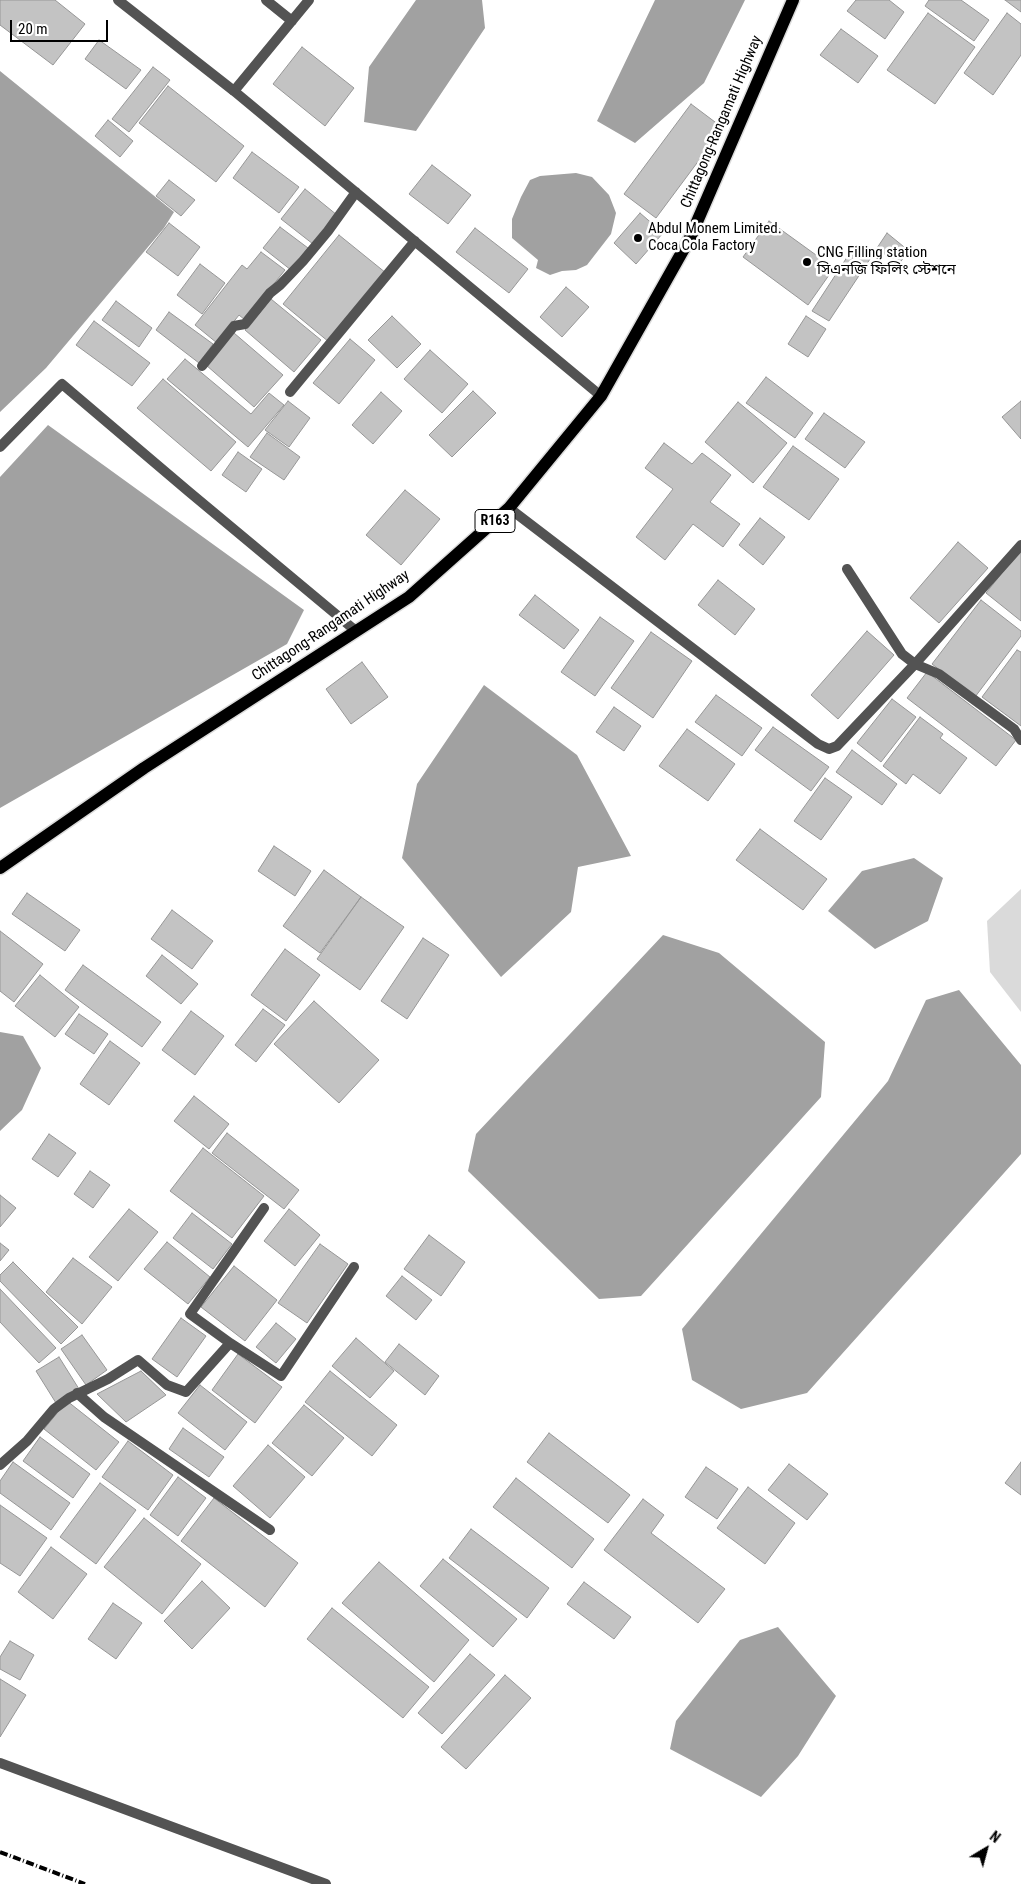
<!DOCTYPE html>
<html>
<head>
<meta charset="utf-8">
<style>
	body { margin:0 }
	#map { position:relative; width:1021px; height:1884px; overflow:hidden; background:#fff; font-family:"Roboto Condensed",sans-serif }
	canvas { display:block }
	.north { position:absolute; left:961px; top:1824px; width:50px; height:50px; -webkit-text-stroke:4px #fff; paint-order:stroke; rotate:37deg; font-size:14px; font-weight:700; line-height:20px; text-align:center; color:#000 }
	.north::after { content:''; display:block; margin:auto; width:18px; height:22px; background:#000; clip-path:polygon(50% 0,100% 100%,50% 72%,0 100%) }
	.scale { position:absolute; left:10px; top:20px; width:98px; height:22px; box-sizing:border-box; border:2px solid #000; border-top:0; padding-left:6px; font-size:15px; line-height:18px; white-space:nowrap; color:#000; -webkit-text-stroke:4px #fff; paint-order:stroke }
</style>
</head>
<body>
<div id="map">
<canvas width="1021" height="1884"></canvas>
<div class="north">N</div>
<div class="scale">20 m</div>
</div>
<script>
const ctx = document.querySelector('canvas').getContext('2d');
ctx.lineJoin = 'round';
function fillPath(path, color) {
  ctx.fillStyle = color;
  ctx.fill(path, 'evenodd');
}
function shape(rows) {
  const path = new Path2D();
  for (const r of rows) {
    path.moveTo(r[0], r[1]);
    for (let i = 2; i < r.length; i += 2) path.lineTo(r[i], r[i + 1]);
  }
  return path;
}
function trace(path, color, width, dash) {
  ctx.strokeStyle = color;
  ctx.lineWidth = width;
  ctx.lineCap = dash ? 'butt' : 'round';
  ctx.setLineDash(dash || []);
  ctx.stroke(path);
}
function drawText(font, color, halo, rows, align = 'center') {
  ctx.font = font + ' "Roboto Condensed","Noto Sans Bengali",sans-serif';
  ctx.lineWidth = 5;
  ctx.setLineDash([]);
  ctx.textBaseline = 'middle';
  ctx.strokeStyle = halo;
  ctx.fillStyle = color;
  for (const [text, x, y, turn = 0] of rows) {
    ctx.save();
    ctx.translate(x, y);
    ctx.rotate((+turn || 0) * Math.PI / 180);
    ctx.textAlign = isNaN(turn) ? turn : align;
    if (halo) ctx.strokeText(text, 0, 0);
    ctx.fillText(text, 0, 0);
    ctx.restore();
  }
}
fillPath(shape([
	[1021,889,1021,1012,990,972,987,921]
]), '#dadada');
fillPath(shape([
	[416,0,482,0,485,28,416,131,364,122,369,67],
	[655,0,745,0,704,83,635,143,597,121],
	[0,71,174,212,164,228,46,368,0,412],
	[576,173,592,177,609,195,616,213,611,234,587,265,576,270,562,271,550,275,536,268,538,260,512,238,512,219,521,197,530,180,540,176],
	[48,425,304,610,287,644,0,808,0,477],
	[484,685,577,755,631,856,578,867,571,912,501,977,402,858,417,784],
	[914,858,943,878,928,921,875,949,828,911,862,871],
	[663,935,719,953,825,1042,821,1097,641,1296,599,1299,468,1171,476,1134],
	[959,990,1021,1065,1021,1154,807,1393,741,1409,692,1380,682,1329,888,1081,926,1000],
	[0,1032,23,1036,41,1068,22,1110,0,1131],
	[778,1627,836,1696,798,1756,761,1797,670,1749,676,1721,740,1640]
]), '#a1a1a1');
const building = shape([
	[0,0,55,0,85,24,53,65,0,25,0,0],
	[856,0,889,0,904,12,885,39,847,11,856,0],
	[929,0,961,0,989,20,974,41,925,6,929,0],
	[1005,0,1021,0,1021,12,1005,0],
	[928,13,975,47,935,104,887,70,928,13],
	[1007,13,1021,24,1021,55,993,95,964,73,1007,13],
	[841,29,878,56,858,83,820,55,841,29],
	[99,40,141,70,126,89,85,59,99,40],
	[302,47,354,88,325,126,273,84,302,47],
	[153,67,170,80,129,132,112,119,153,67],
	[168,86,244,146,216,182,139,123,168,86],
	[691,104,723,128,656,218,624,194,691,104],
	[108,120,133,141,120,157,95,136,108,120],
	[252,152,299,187,279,213,233,178,252,152],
	[432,165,471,195,448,224,409,194,432,165],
	[169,180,195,200,181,216,156,196,169,180],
	[305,189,337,215,313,244,281,219,305,189],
	[640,213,663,233,636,264,614,243,640,213],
	[769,221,834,268,808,305,743,257,769,221],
	[169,223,200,247,178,276,146,252,169,223],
	[280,227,308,248,291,270,263,248,280,227],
	[475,228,528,269,509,293,456,252,475,228],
	[887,233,909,251,898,265,877,248,887,233],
	[339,235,386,273,329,342,283,304,339,235],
	[855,245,872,256,829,321,812,311,855,245],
	[261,252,285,270,245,320,239,315,217,343,195,325,242,265,247,269,261,252],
	[200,264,225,283,202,314,177,295,200,264],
	[566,287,589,307,562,337,540,317,566,287],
	[271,299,321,340,294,372,245,330,271,299],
	[116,301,152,328,139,347,102,320,116,301],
	[169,312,213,344,199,363,156,330,169,312],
	[392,316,421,344,397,368,368,340,392,316],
	[806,316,826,329,808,357,788,344,806,316],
	[94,321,150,363,132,386,76,345,94,321],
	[234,333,283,375,254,407,206,365,234,333],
	[350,339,375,360,339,404,313,383,350,339],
	[430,350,468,384,442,413,404,379,430,350],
	[185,359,251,414,269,393,284,405,248,447,167,379,185,359],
	[766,377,813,413,795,438,746,403,766,377],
	[163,379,236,442,211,471,137,408,163,379],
	[473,391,496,413,452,457,429,435,473,391],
	[381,392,402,411,373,444,352,425,381,392],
	[288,401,310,418,289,447,265,430,288,401],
	[1021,401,1021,439,1002,417,1021,401],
	[738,402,787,443,753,483,705,442,738,402],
	[824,413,865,442,845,468,805,439,824,413],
	[267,433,300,457,284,480,250,457,267,433],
	[664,443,692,464,702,453,731,475,710,502,740,524,723,547,693,524,665,560,636,537,673,489,645,468,664,443],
	[793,446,839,479,809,520,763,487,793,446],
	[238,452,262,469,246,492,222,475,238,452],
	[405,490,440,519,401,565,366,535,405,490],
	[760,518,785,537,763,565,739,545,760,518],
	[958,542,988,568,939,623,910,598,958,542],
	[1021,549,1021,621,986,593,1021,549],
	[718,580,755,609,735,635,698,605,718,580],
	[535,595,579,630,564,649,519,615,535,595],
	[981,600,1021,631,1021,636,975,697,932,664,981,600],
	[600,617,634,641,595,696,561,672,600,617],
	[867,631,894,655,838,719,811,695,867,631],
	[651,632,692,661,653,718,611,688,651,632],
	[1017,650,1021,652,1021,726,982,697,1017,650],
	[362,662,388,697,351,724,326,689,362,662],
	[927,672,1016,740,996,766,907,698,927,672],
	[716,695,762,728,742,756,695,722,716,695],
	[892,699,916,717,881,762,857,743,892,699],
	[614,707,641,726,624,751,596,732,614,707],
	[920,717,943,734,940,738,967,758,940,794,913,774,906,784,883,766,920,717],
	[773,727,829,767,811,791,755,750,773,727],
	[687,729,735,764,708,801,659,766,687,729],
	[852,750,897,784,882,805,836,772,852,750],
	[825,778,852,797,821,840,794,821,825,778],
	[760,829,827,879,803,910,736,860,760,829],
	[274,846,311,871,295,896,258,871,274,846],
	[324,870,361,897,320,953,283,926,324,870],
	[27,893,80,930,65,951,12,914,27,893],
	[361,897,404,927,360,990,317,959,361,897],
	[172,910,213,941,192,969,151,939,172,910],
	[0,931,43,964,14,1002,0,991,0,931],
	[423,938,449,955,407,1019,381,1001,423,938],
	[285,949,320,975,286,1021,251,995,285,949],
	[162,955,198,984,181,1004,146,976,162,955],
	[83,965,161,1022,142,1047,65,990,83,965],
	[40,975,79,1007,55,1037,15,1006,40,975],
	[314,1001,379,1060,339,1103,274,1044,314,1001],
	[263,1009,285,1025,256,1062,235,1045,263,1009],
	[191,1011,224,1036,195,1075,162,1050,191,1011],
	[79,1014,108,1034,94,1054,65,1034,79,1014],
	[110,1041,140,1063,109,1105,80,1084,110,1041],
	[194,1096,229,1124,209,1149,174,1121,194,1096],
	[227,1133,299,1190,284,1209,212,1153,227,1133],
	[49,1134,76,1153,58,1177,32,1159,49,1134],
	[203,1148,264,1196,232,1238,170,1191,203,1148],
	[90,1171,110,1185,93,1208,74,1194,90,1171],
	[0,1195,16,1208,0,1227,0,1195],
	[129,1209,158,1232,118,1281,89,1257,129,1209],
	[289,1209,320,1235,295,1266,264,1241,289,1209],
	[192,1213,232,1244,213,1269,173,1238,192,1213],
	[429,1235,465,1262,441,1296,404,1269,429,1235],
	[167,1242,210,1277,188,1304,144,1269,167,1242],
	[0,1243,9,1250,0,1261,0,1243],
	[320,1244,348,1264,307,1323,278,1303,320,1244],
	[73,1258,112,1287,82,1324,46,1292,73,1258],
	[13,1262,78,1327,61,1344,0,1281,0,1275,13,1262],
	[234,1266,277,1300,245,1341,201,1307,234,1266],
	[402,1276,432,1300,416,1320,386,1296,402,1276],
	[0,1289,56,1348,39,1363,0,1322,0,1289],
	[181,1318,206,1336,177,1377,152,1359,181,1318],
	[276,1323,296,1339,276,1363,256,1347,276,1323],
	[82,1335,107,1370,86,1385,61,1349,82,1335],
	[356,1338,394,1371,370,1398,332,1366,356,1338],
	[399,1344,439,1376,425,1395,385,1362,399,1344],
	[238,1354,282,1387,255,1423,212,1390,238,1354],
	[59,1357,79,1389,56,1403,36,1371,59,1357],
	[141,1371,166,1395,126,1422,97,1394,141,1371],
	[330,1371,397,1425,372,1456,305,1402,330,1371],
	[200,1385,247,1422,225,1450,178,1413,200,1385],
	[67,1401,119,1442,96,1470,44,1429,67,1401],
	[304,1405,344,1438,312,1476,272,1443,304,1405],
	[183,1428,224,1457,209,1477,169,1449,183,1428],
	[549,1433,630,1495,608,1523,527,1462,549,1433],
	[40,1437,90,1474,73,1498,23,1461,40,1437],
	[128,1441,173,1475,148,1510,102,1477,128,1441],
	[268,1445,305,1477,270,1518,233,1486,268,1445],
	[13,1462,70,1503,51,1530,0,1493,0,1481,13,1462],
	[1021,1462,1021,1495,1005,1483,1021,1462],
	[789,1464,828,1494,807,1520,768,1490,789,1464],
	[706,1467,738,1489,717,1519,685,1497,706,1467],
	[178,1477,206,1498,178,1536,150,1515,178,1477],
	[516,1478,594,1539,572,1568,493,1507,516,1478],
	[100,1483,136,1510,96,1564,60,1537,100,1483],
	[748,1487,795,1523,765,1564,717,1528,748,1487],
	[214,1498,298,1563,265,1607,181,1541,214,1498],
	[643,1499,664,1515,651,1533,725,1589,698,1623,604,1550,643,1499],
	[0,1505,47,1538,20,1576,0,1563,0,1505],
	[144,1518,201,1564,162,1614,104,1567,144,1518],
	[471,1529,549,1588,527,1618,449,1558,471,1529],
	[51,1547,87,1574,53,1619,18,1592,51,1547],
	[443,1559,517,1619,493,1647,420,1586,443,1559],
	[379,1562,469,1640,434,1682,342,1603,379,1562],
	[202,1581,230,1608,192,1649,164,1621,202,1581],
	[584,1582,631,1617,614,1639,567,1604,584,1582],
	[113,1603,142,1623,116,1659,88,1639,113,1603],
	[332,1608,429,1687,403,1718,307,1639,332,1608],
	[10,1641,34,1655,20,1680,0,1669,0,1657,10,1641],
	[470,1654,495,1675,442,1734,418,1713,470,1654],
	[505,1675,531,1698,466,1769,441,1747,505,1675],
	[0,1679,26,1695,0,1737,0,1679]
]);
fillPath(building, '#c3c3c3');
trace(building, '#979797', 1);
const primary = shape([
	[0,868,144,768,409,597,509,508,601,396,690,238,793,0]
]);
trace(primary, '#dbdbdb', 15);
trace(shape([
	[266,0,292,21],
	[234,91,309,0]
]), '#535353', 10);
trace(shape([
	[118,0,234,91,601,396],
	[202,366,234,326,245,324,270,293,280,285,303,261,328,231,356,192],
	[290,392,415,241],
	[0,447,62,384,188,491,356,631],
	[509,508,818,744,829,749,837,746,915,664,902,654,847,569],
	[1021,545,915,664,939,674,1014,729,1021,740],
	[230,1343,190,1314,264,1208],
	[77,1393,104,1417,270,1530],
	[0,1465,27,1441,54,1409,69,1398,108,1379,138,1360,167,1385,186,1392,230,1343,281,1376,354,1267],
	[0,1763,326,1884]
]), '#535353', 10);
trace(primary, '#000', 12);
trace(shape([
	[0,1852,85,1884]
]), '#000', 4, [8, 2.5, 1, 2.5]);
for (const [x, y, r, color] of [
	[638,238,5,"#000"],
	[807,262,5,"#000"]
]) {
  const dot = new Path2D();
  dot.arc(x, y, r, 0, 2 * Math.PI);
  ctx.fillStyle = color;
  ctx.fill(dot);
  trace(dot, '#fff', 2);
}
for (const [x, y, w] of [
	[495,521,40]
]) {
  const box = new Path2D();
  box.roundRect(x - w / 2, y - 11.5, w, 23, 4);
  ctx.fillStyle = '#fff';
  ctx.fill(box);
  trace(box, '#000', 1);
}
drawText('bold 14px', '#000', null, [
	["R163",495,521]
]);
drawText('15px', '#000', '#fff', [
	["Chittagong-Rangamati Highway",722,122,-67],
	["Chittagong-Rangamati Highway",331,626,-34]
]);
drawText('15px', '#000', '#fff', [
	["Abdul Monem Limited.",648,229],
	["Coca Cola Factory",648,246],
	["CNG Filling station",817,253],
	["সিএনজি ফিলিং স্টেশনে",817,270]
], 'left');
</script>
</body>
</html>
